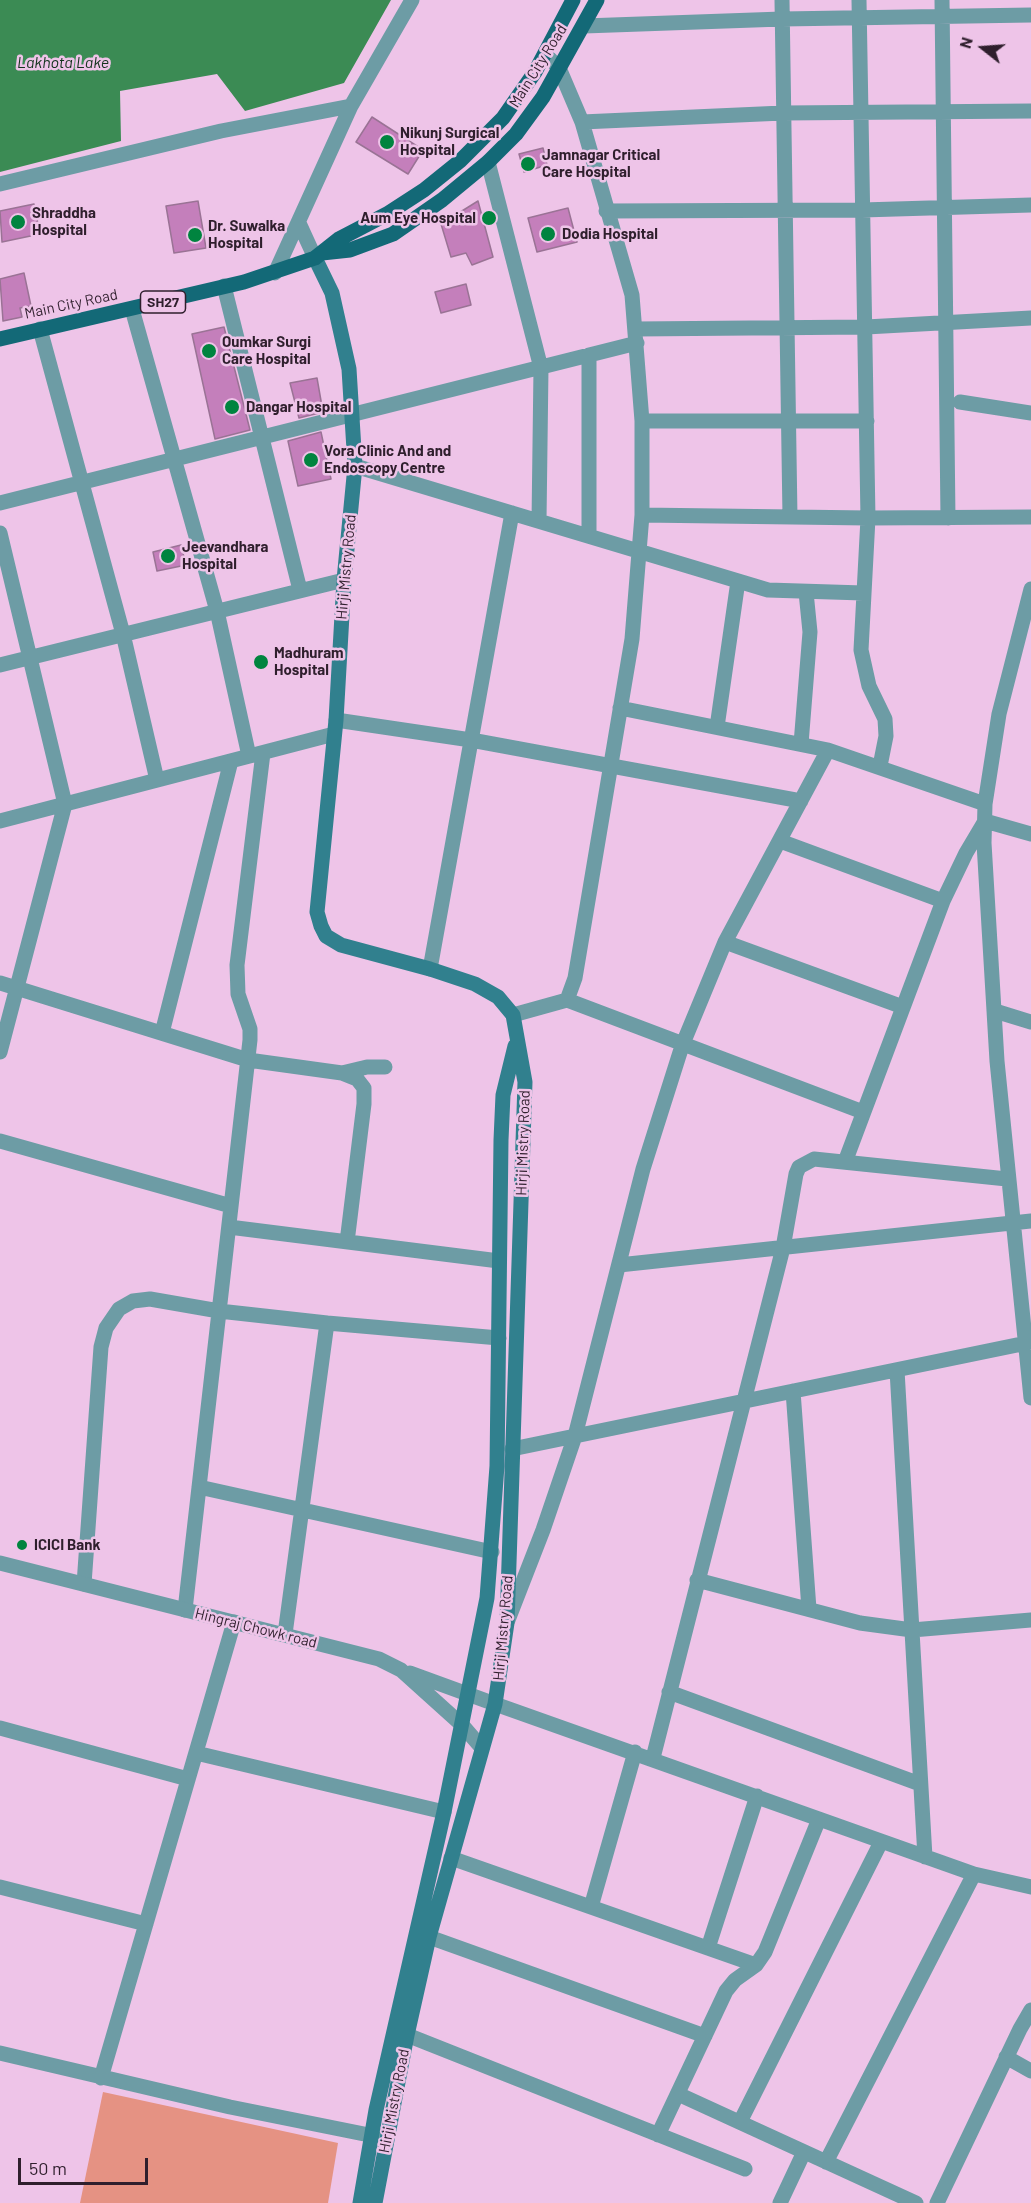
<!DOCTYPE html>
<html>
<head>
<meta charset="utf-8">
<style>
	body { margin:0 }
	#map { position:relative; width:1031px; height:2203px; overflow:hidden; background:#eec4e8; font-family:Barlow,sans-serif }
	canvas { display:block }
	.north { position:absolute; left:953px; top:18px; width:60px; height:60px; -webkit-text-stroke:4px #eec4e8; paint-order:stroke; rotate:287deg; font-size:16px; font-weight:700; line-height:24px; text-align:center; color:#2f1f2d }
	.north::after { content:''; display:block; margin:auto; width:21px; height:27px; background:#2f1f2d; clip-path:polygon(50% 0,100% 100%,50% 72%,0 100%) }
	.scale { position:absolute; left:18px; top:2158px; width:130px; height:27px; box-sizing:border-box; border:3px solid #2f1f2d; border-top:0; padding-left:8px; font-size:18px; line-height:21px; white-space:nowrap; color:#2f1f2d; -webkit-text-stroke:4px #eec4e8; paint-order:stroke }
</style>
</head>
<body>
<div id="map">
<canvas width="1031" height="2203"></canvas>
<div class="north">N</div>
<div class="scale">50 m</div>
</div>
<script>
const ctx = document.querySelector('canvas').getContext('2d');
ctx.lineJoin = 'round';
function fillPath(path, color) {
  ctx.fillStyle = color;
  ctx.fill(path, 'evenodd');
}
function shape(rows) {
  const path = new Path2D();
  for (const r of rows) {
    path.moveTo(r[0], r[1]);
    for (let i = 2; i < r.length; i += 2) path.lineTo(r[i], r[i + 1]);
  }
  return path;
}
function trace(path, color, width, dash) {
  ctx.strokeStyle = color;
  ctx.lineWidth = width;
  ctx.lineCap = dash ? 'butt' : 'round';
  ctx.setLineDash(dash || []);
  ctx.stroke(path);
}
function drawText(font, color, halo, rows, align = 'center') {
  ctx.font = font + ' Barlow,sans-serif';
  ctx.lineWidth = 5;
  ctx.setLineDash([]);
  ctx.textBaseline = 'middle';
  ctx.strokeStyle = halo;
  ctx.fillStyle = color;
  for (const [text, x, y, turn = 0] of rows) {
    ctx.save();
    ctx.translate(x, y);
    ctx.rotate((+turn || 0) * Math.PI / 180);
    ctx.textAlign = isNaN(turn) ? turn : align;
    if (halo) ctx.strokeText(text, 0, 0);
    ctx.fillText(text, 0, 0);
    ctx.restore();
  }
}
fillPath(shape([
	[103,2092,338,2143,328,2203,80,2203]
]), '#e59283');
fillPath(shape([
	[0,0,391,0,344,83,245,111,217,74,120,91,121,141,0,172]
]), '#3b8b54');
const building = shape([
	[372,117,423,150,408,174,356,142,372,117],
	[543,148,547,165,524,172,519,154,543,148],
	[198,201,206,248,174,253,166,206,198,201],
	[478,201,493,257,472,265,466,253,451,257,441,224,478,201],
	[34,204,40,234,2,242,0,211,34,204],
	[568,208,577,242,537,252,528,218,568,208],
	[24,273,31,306,20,308,22,317,3,321,0,279,24,273],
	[466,284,471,305,441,313,435,292,466,284],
	[224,327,250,430,215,439,192,334,224,327],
	[317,378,323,412,299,418,290,383,317,378],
	[321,432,331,479,298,486,288,441,321,432],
	[181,545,186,565,157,571,153,552,181,545]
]);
fillPath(building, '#c47fbb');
trace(building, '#9a7395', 1.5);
trace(shape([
	[782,0,790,517],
	[859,0,868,518,861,650,869,686,885,719,886,736,880,766],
	[942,0,948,518],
	[584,26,782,19,1031,15],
	[582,122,783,113,1031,111],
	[488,162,541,368,539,521],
	[0,184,221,131,351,106],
	[606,211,862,210,1031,205],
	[299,223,315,258],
	[275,273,351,106,412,0],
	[224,286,300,590],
	[132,309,217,611,249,756],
	[40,329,123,634,157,780],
	[636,329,866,327,1031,318],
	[589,355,589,536],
	[960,402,1031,413],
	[642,421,867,421],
	[355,466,768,590,863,593],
	[0,503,637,343],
	[642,515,868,518,1031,517],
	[0,533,65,804,0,1052],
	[1031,589,999,714,985,804,984,843,997,1061,1031,1398],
	[0,665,344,580],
	[620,708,828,750,985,804],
	[336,720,471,740,801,801],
	[717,727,738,581],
	[801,744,810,632,806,592],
	[0,821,334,734],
	[780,841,943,901],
	[725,942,903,1007],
	[430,969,512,513],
	[0,983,248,1060,342,1073,357,1079,364,1088,364,1104,347,1242],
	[567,1000,863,1112],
	[995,1011,1031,1022],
	[513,1015,567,1000,575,978,632,639,642,515,642,421,632,295,582,122,559,68,545,54],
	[162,1033,231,761],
	[342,1073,367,1067,385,1067],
	[0,1141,231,1206],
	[845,1162,943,901,966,853,985,821,1031,834],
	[229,1227,499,1261],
	[619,1265,1031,1221],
	[897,1370,925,1857],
	[793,1391,809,1609],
	[512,1449,1031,1342],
	[199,1487,492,1552],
	[697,1580,860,1623,912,1630,1031,1620],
	[84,1584,101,1347,106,1328,119,1309,133,1301,150,1299,219,1311,327,1323,499,1338],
	[185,1610,250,1040,250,1029,238,994,237,965,263,753],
	[508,1620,543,1530,575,1436,643,1169,682,1046,725,942,828,750],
	[285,1634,327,1323],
	[669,1692,920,1784],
	[495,1704,974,1874,1031,1887],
	[0,1728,188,1779],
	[196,1753,444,1812],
	[653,1758,783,1248,796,1174,799,1167,814,1159,1007,1179],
	[451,1858,756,1965],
	[0,1887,146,1924],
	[591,1907,635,1752],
	[429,1937,705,2036],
	[708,1948,757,1796],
	[407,2035,745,2169],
	[0,2053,230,2107,384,2138],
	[1006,2057,1031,2071],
	[101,2078,234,1622],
	[678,2094,916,2203],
	[740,2122,881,1842],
	[658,2135,726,1991,735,1980,756,1965,765,1952,819,1819],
	[826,2162,974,1874],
	[780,2203,804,2152],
	[937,2203,1020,2029,1031,2010]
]), '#6d9ca5', 15);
trace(shape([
	[0,1563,379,1659,401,1670,462,1725,482,1748],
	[410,1673,495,1704]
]), '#6d9ca5', 15);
trace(shape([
	[315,258,332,293,349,369,355,466,344,580,336,720,317,912,321,926,326,936,341,945,430,969,475,984,498,997,513,1015,525,1082,507,1623,495,1704,429,1937,407,2035,375,2203],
	[360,2203,376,2110,444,1812,487,1598,497,1466,501,1140,503,1095,515,1046]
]), '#31808e', 15);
trace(shape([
	[322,253,350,250,393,234,442,200,488,162,516,134,543,97,597,0],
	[0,339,244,282,315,258,339,239,387,214,424,190,460,161,503,118,535,72,573,0]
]), '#136977', 15);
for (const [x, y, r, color] of [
	[387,142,8,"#00843f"],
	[528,164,8,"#00843f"],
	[489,218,8,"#00843f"],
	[18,222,8,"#00843f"],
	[548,234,8,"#00843f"],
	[195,235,8,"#00843f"],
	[209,351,8,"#00843f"],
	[232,407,8,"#00843f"],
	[311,460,8,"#00843f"],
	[168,556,8,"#00843f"],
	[261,662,8,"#00843f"],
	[22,1545,6,"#00843f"]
]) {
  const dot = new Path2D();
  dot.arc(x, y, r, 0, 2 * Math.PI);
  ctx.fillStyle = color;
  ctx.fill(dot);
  trace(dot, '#eec4e8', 2);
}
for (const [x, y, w] of [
	[163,302,45]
]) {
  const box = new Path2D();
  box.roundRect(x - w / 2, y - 11, w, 22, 4.5);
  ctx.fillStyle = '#eec4e8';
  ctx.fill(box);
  trace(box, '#2f1f2d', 1.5);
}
drawText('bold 14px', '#2f1f2d', null, [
	["SH27",163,302]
]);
drawText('15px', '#2f1f2d', '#eec4e8', [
	["Main City Road",538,66,-58],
	["Main City Road",71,304,-12],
	["Hirji Mistry Road",346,567,-85],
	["Hirji Mistry Road",523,1143,-88],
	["Hingraj Chowk road",256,1628,14],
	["Hirji Mistry Road",503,1628,-85],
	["Hirji Mistry Road",394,2101,-79]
]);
drawText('bold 15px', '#2f1f2d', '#eec4e8', [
	["Nikunj Surgical",400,133],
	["Hospital",400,150],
	["Jamnagar Critical",542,155],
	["Care Hospital",542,172],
	["Shraddha",32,213],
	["Hospital",32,230],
	["Aum Eye Hospital",476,218,"right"],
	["Dr. Suwalka",208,226],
	["Hospital",208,243],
	["Dodia Hospital",562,234],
	["Oumkar Surgi",222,342],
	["Care Hospital",222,359],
	["Dangar Hospital",246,407],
	["Vora Clinic And and",324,451],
	["Endoscopy Centre",324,468],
	["Jeevandhara",182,547],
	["Hospital",182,564],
	["Madhuram",274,653],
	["Hospital",274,670],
	["ICICI Bank",34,1545]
], 'left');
drawText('italic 16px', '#12331c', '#eec4e8', [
	["Lakhota Lake",63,63]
]);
</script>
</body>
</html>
